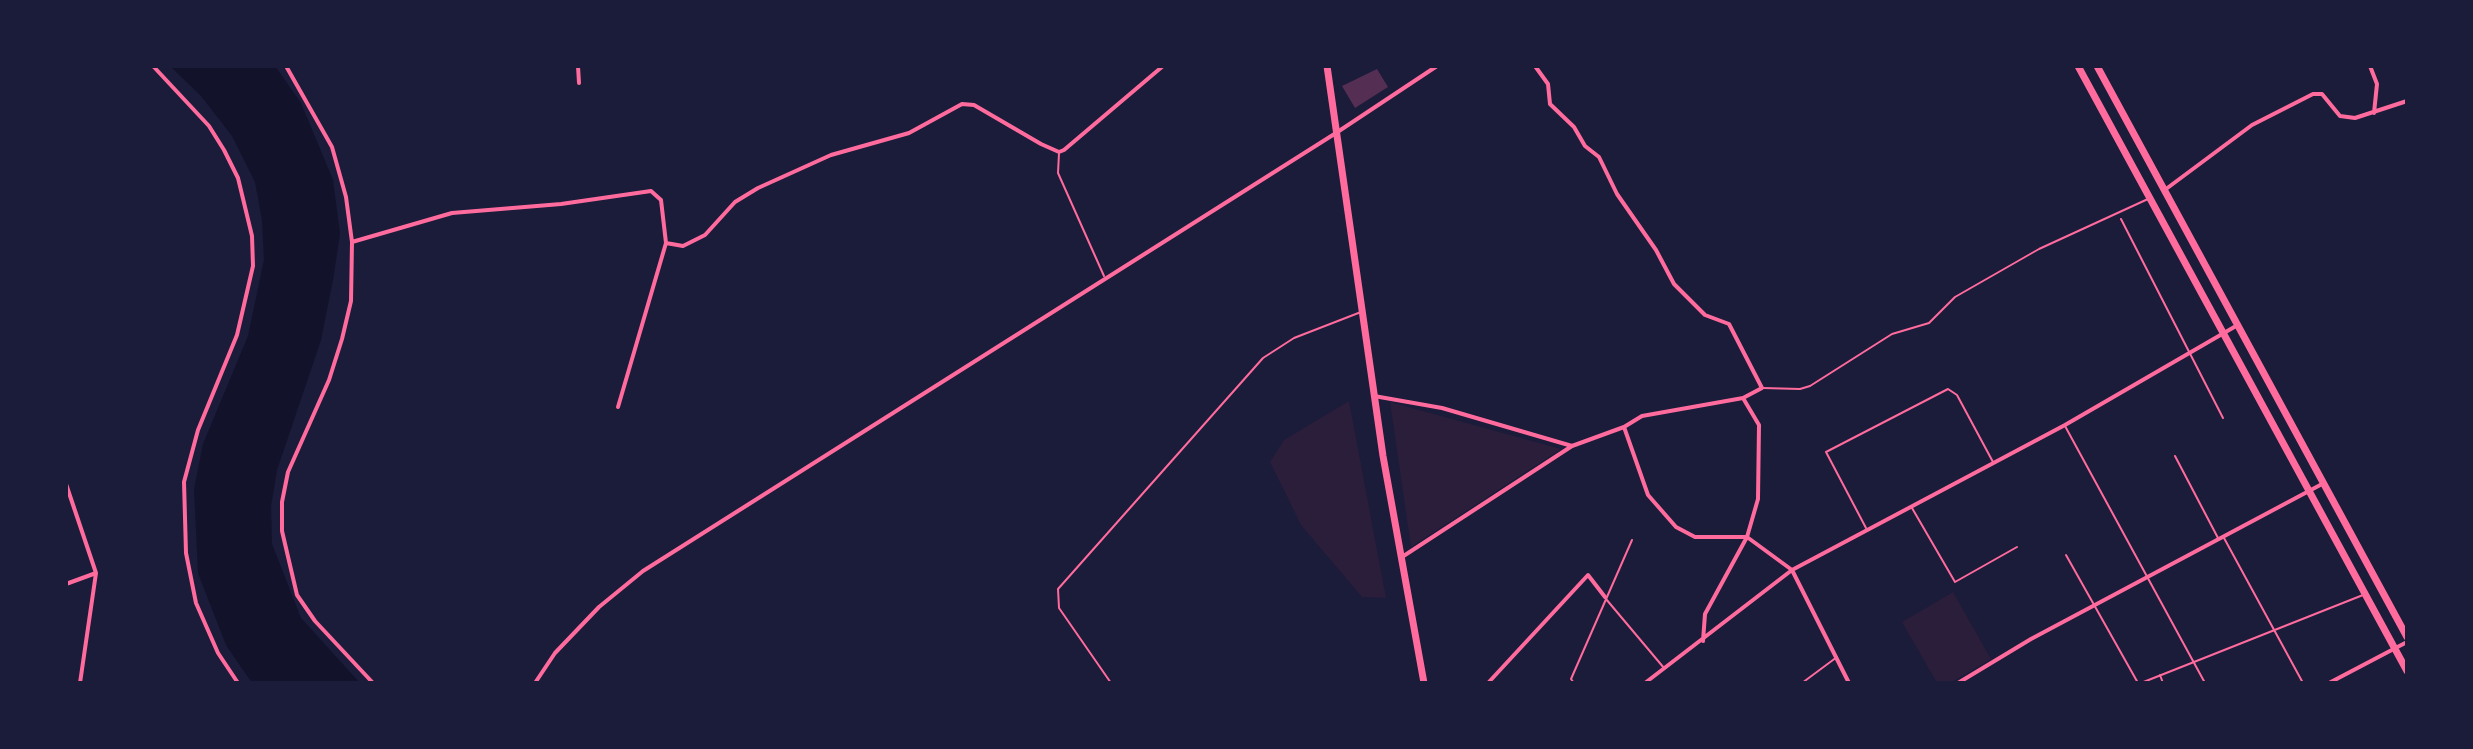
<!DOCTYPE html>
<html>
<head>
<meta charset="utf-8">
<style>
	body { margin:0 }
	#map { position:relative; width:2473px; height:749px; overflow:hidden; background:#1b1b3a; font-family:"DejaVu Sans",sans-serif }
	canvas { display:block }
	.frame { position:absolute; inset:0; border:68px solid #1b1b3a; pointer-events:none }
</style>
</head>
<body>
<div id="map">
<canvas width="2473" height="749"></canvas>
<div class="frame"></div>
</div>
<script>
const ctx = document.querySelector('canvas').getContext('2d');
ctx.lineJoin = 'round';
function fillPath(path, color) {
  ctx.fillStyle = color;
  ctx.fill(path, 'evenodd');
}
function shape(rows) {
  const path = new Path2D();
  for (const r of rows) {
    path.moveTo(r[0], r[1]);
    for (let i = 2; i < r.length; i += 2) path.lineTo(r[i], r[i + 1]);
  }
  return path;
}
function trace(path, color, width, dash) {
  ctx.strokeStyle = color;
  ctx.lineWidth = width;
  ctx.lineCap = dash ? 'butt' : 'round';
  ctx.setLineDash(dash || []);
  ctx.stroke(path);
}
fillPath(shape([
	[1349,401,1386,598,1362,597,1301,525,1270,462,1284,440],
	[1390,402,1561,449,1411,547],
	[1953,592,1991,659,1950,683,1937,683,1902,622]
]), '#2a1e3b');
fillPath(shape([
	[170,66,275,66,301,103,333,180,340,234,333,280,321,340,277,470,271,506,272,544,301,618,360,683,252,683,226,645,198,573,194,489,203,444,248,336,264,260,262,220,255,182,232,136,201,96]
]), '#12122b');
fillPath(shape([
	[1377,69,1388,87,1355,108,1342,86]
]), '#542f53');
trace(shape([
	[1059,153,1058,173,1104,276],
	[2121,219,2223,418],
	[1763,388,1800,389,1810,386,1892,334,1929,323,1955,297,2039,249,2148,199],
	[2065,426,2205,683],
	[2175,456,2218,538],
	[1912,508,1955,582,2017,547],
	[1866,528,1826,452,1948,389,1957,395,1993,462],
	[2224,538,2303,683],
	[2066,555,2138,683],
	[1606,599,1664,668],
	[2160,675,2163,683],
	[1111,683,1059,608,1058,589,1263,358,1294,338,1361,312],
	[1574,683,1571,679,1632,540],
	[1802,683,1837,657],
	[2141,683,2363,595]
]), '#ff6b9d', 2);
trace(shape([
	[153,66,209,126,224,150,238,178,252,236,253,266,237,335,198,430,184,482,186,553,196,603,218,653,238,683],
	[286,66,332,147,346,197,352,242,351,301,342,339,329,380,288,472,282,502,282,531,297,595,315,621,373,683],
	[578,66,579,83],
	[2370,66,2377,84,2374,113],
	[2166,189,2252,125,2313,94,2322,94,2340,116,2355,118,2407,101],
	[352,242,452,213,561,204,651,191,661,200,666,243,683,246,705,235,735,202,758,188,831,155,909,133,962,104,974,105,1041,144,1059,152,1064,150,1163,66],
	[1374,396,1442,408,1572,446],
	[618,407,666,243],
	[1624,427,1648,495,1676,527,1695,537,1747,537,1792,570,1849,683],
	[66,484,96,573,80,683],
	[1402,557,1572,446,1624,427,1642,416,1743,398,1762,388,1729,324,1705,315,1674,284,1656,250,1617,194,1599,157,1585,146,1574,127,1550,104,1548,84,1535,66],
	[66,584,96,573],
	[1703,641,1705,614,1747,537,1758,499,1759,425,1743,398],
	[535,683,555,653,599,607,643,571,1336,133,1437,66],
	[1488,683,1588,575,1605,597],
	[1645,683,1792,570,2065,425,2236,326],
	[1958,683,2031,639,2324,483],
	[2329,683,2407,642]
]), '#ff6b9d', 4);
trace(shape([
	[1327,66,1383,456,1424,683],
	[2078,66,2407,671],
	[2097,66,2407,637]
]), '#ff6b9d', 7);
</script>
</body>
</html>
